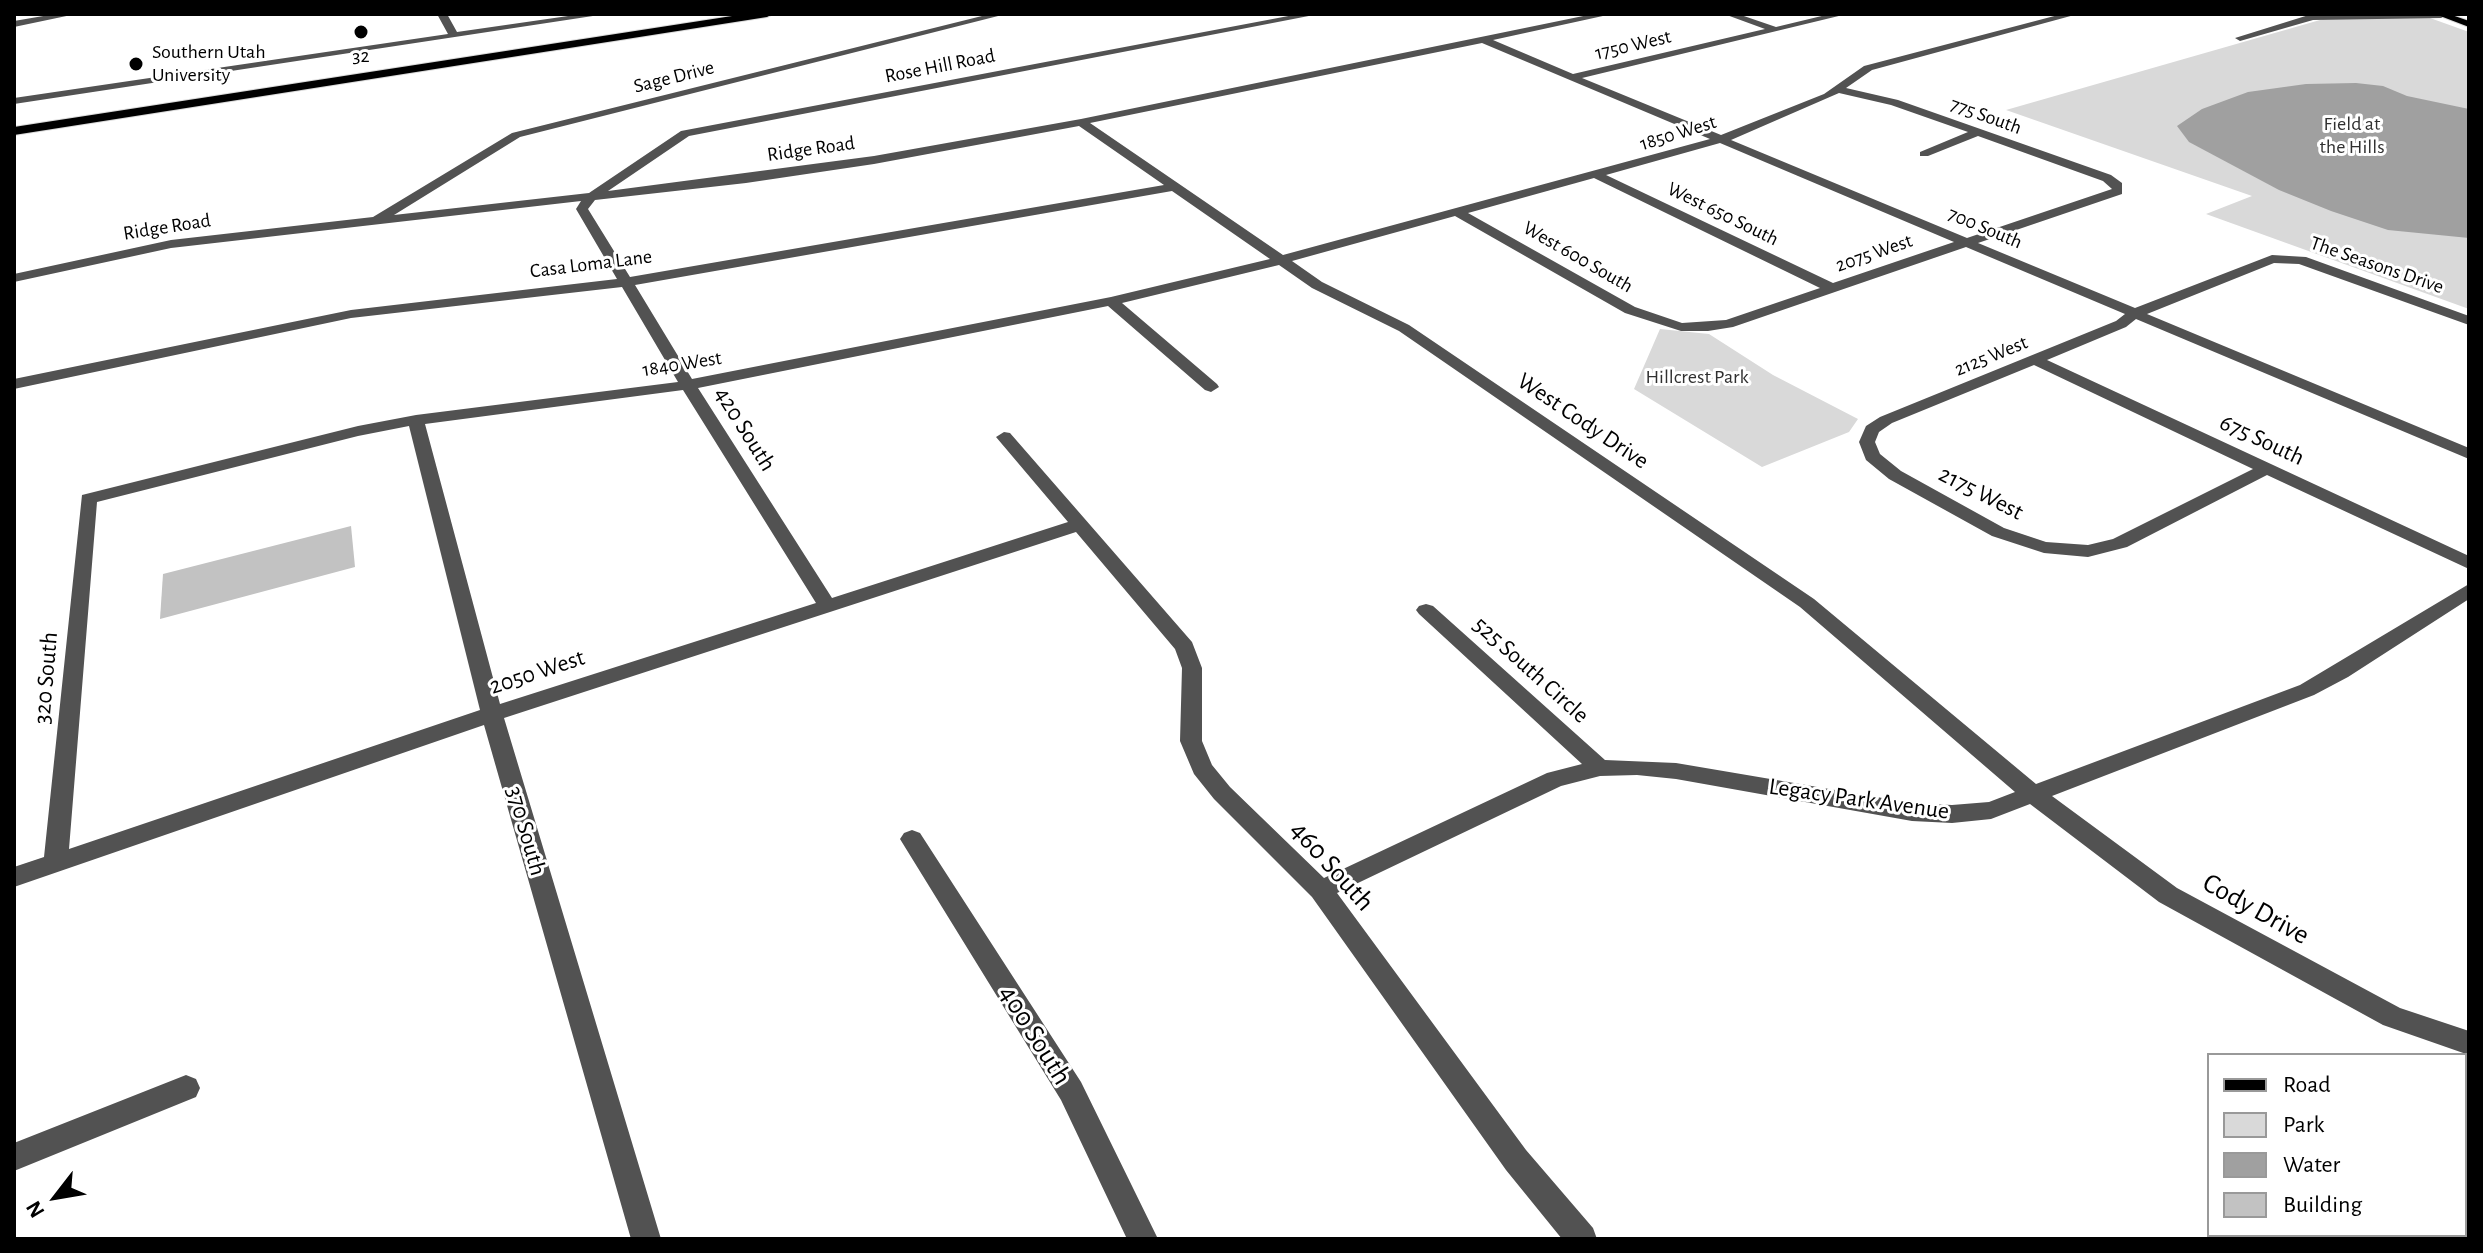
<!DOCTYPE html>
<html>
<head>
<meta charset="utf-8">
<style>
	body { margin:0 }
	#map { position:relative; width:2483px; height:1253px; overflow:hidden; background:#fff; font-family:"Alegreya Sans",sans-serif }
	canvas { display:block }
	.frame { position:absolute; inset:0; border:16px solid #000; pointer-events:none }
	.legend { position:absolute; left:2207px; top:1053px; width:260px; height:184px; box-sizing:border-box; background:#fff; border:2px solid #999; margin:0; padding:10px 14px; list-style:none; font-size:24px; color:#000 }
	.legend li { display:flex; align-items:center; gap:16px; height:40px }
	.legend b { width:40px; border:2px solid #999 }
	.north { position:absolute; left:16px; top:1157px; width:80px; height:80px; -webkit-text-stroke:6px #fff; paint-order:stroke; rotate:239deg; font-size:22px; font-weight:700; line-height:32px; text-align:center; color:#000 }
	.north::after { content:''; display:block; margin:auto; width:28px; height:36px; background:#000; clip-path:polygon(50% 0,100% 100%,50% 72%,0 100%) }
</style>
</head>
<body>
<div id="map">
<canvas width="2483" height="1253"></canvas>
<div class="frame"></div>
<ul class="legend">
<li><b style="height:10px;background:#000"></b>Road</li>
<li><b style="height:22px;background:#d9d9d9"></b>Park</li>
<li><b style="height:22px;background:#a0a0a0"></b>Water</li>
<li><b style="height:22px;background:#c2c2c2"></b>Building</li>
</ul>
<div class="north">N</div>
</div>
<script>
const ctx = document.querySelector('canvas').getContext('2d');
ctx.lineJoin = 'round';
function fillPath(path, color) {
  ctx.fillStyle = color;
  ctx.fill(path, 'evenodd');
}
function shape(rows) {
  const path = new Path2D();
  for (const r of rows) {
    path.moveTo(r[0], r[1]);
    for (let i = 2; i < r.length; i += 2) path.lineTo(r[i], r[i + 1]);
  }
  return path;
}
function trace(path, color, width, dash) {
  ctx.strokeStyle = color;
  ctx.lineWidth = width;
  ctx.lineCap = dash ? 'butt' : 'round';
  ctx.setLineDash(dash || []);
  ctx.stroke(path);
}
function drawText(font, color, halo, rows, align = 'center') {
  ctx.font = font + ' "Alegreya Sans",sans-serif';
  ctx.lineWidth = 6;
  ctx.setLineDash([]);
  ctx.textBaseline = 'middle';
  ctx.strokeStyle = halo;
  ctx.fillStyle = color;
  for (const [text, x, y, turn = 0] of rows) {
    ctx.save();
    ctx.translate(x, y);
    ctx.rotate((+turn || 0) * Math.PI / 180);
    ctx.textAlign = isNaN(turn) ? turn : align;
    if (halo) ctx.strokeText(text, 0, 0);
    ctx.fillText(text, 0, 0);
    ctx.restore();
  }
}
fillPath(shape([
	[2327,18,2430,18,2469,32,2469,309,2206,214,2252,196,2006,110],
	[1660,329,1709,334,1773,375,1858,419,1849,432,1762,467,1634,389]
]), '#d9d9d9');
fillPath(shape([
	[2356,83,2383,86,2407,96,2469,109,2469,238,2388,230,2331,211,2279,190,2189,142,2177,126,2202,109,2248,92,2306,84]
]), '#a0a0a0');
fillPath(shape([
	[351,526,355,567,160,619,163,574]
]), '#c2c2c2');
const major = shape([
	[2435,14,2449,14,2469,21,2469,27,2435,14]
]);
const highway = shape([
	[745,14,773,14,767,17,14,135,14,127,745,14]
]);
trace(major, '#dbdbdb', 2);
trace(highway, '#dbdbdb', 2);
fillPath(shape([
	[55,14,76,14,14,27,14,21,55,14],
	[437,14,447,14,457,32,582,14,606,14,14,104,14,98,448,34,437,14],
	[990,14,1006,14,520,137,394,215,589,193,681,131,1299,14,1319,14,689,136,608,191,874,156,1081,119,1593,14,1612,14,1493,40,1573,74,1765,29,1724,14,1738,14,1776,27,1830,14,1847,14,1582,78,1721,135,1824,94,1864,66,2062,14,2078,14,1872,70,1846,88,1898,100,2111,175,2122,183,2122,194,1978,243,2135,308,2272,255,2306,257,2469,316,2469,325,2299,264,2274,263,2147,314,2469,448,2469,459,2136,319,2126,327,2047,360,2469,556,2469,569,2267,475,2127,547,2088,557,2044,553,1992,536,1889,479,1866,460,1859,442,1866,426,1880,417,2116,321,2125,314,1966,247,1733,327,1708,331,1681,331,1625,313,1455,216,1292,261,1322,282,1409,325,1814,599,2036,784,2300,685,2469,584,2469,599,2348,677,2314,695,2052,796,2177,888,2400,1008,2469,1031,2469,1055,2383,1025,2159,902,2030,804,1991,819,1952,823,1912,821,1676,779,1637,775,1600,776,1561,786,1337,893,1526,1150,1593,1228,1597,1239,1562,1239,1506,1170,1312,897,1214,799,1194,774,1180,741,1182,668,1175,649,1076,532,504,718,661,1239,631,1239,484,725,14,887,14,867,44,857,82,495,358,426,416,415,678,382,622,287,351,318,14,389,14,379,351,310,617,279,576,209,581,201,171,248,14,282,14,274,171,240,373,217,512,133,990,14],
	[1482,43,1710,139,1283,255,1090,123,1482,43],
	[1839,93,1891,105,1968,132,1920,152,1920,156,1928,156,1978,136,2103,181,2112,189,1967,238,1731,140,1839,93],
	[1079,126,1164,185,630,277,588,209,595,200,746,183,874,164,1079,126],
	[1720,143,1954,242,1833,283,1606,175,1720,143],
	[1594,178,1820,288,1726,320,1682,323,1635,307,1468,213,1594,178],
	[1172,191,1270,259,1111,297,692,379,635,285,1172,191],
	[1279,265,1312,288,1399,331,1800,607,2015,792,1989,802,1952,805,1912,803,1676,763,1605,760,1433,606,1426,604,1419,606,1416,610,1419,614,1582,764,1547,773,1324,878,1230,787,1212,765,1202,741,1202,668,1192,642,1010,433,1004,432,996,437,1068,522,832,598,698,388,1108,306,1205,390,1211,392,1219,387,1217,384,1122,303,1279,265],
	[2034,365,2253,469,2113,539,2088,545,2046,542,2004,528,1901,471,1880,454,1875,442,1879,432,1892,423,2034,365],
	[683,390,816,603,500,704,425,424,683,390],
	[409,426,480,710,69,849,97,502,358,436,409,426],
	[2312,14,2445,14,2446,15,2441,18,2313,20,2240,41,2235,38,2312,14],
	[912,830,920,833,1081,1082,1158,1239,1127,1239,1061,1100,900,839,904,833,912,830],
	[186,1075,196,1079,200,1088,196,1097,14,1171,14,1143,186,1075]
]), '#525252');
fillPath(major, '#000');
fillPath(highway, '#000');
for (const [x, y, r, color] of [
	[361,32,8,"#000"],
	[136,64,8,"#000"]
]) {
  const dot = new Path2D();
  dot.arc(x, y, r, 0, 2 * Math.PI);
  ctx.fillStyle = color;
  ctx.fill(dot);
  trace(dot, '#fff', 3);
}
drawText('20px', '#000', '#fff', [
	["1750 West",1633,45,-13],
	["Rose Hill Road",940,66,-11],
	["Sage Drive",674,77,-14],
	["775 South",1986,116,20],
	["1850 West",1678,133,-17],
	["Ridge Road",811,149,-8],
	["West 650 South",1723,214,26],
	["Ridge Road",167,227,-9],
	["700 South",1985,228,23],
	["2075 West",1874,253,-19],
	["West 600 South",1578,257,30],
	["Casa Loma Lane",591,264,-7],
	["The Seasons Drive",2377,265,19],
	["2125 West",1991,356,-22],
	["1840 West",682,364,-9]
]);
drawText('20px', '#000', '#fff', [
	["Southern Utah",152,52],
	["University",152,75],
	["32",361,56,"center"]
], 'left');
drawText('20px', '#303030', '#fff', [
	["Field at",2352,124],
	["the Hills",2352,147],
	["Hillcrest Park",1697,377]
]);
drawText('24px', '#000', '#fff', [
	["West Cody Drive",1583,421,34],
	["420 South",745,429,58],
	["675 South",2262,440,25],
	["2175 West",1981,493,27],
	["525 South Circle",1531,670,42],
	["2050 West",537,672,-18],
	["320 South",46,678,-85],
	["Legacy Park Avenue",1859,799,8],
	["370 South",526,831,74]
]);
drawText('28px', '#000', '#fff', [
	["460 South",1332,866,48],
	["Cody Drive",2256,909,29],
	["400 South",1035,1035,58]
]);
</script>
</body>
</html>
